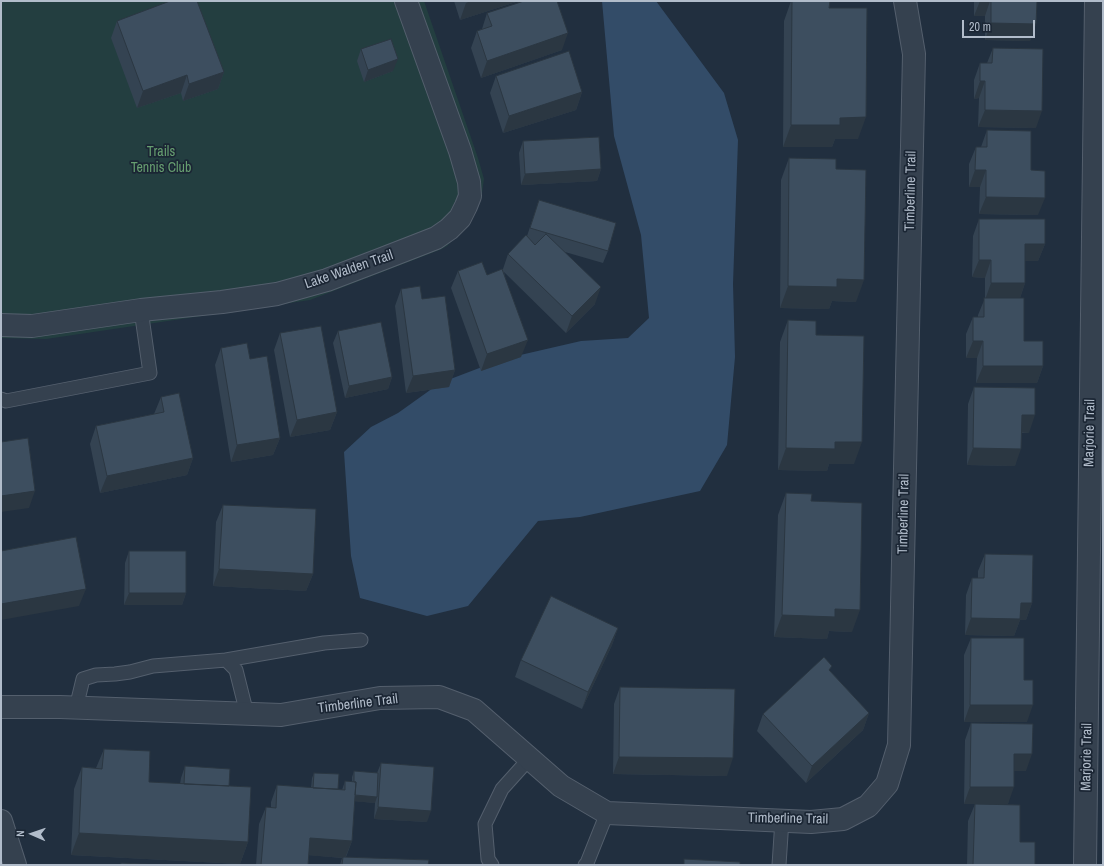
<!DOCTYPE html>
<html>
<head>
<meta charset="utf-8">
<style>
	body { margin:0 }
	#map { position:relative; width:1104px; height:866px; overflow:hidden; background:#212f3f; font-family:"Archivo Narrow",sans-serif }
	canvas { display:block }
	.frame { position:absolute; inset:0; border:2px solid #b1bcca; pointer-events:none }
	.north { position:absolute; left:12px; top:814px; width:40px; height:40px; -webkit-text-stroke:3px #1b2634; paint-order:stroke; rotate:272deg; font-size:11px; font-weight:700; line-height:16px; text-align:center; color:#b1bcca }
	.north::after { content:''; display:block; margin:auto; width:14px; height:18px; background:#b1bcca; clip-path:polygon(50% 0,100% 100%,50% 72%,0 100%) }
	.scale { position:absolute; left:962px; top:20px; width:73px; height:18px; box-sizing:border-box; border:2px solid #b1bcca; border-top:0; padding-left:5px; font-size:12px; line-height:14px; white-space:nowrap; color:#b1bcca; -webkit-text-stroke:3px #1b2634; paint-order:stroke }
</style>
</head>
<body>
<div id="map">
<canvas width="1104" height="866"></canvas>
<div class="frame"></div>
<div class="north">N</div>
<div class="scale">20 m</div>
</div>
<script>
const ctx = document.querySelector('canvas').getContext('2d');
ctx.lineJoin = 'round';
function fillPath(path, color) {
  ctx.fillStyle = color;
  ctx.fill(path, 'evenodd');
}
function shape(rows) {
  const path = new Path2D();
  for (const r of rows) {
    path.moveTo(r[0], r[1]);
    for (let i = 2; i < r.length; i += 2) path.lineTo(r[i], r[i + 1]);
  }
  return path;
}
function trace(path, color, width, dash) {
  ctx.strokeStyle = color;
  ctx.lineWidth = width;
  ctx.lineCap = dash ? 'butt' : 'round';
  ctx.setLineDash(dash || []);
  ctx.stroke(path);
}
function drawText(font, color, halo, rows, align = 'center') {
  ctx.font = font + ' "Archivo Narrow",sans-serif';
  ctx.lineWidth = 3.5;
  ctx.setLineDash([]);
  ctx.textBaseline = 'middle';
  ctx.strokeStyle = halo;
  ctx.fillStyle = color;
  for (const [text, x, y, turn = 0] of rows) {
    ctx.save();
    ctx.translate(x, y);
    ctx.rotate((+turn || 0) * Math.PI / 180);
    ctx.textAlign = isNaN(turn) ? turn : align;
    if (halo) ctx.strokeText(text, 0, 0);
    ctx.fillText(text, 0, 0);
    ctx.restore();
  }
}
fillPath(shape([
	[1,1,424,1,478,158,484,179,481,200,467,225,447,246,442,249,310,300,46,339,1,338]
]), '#233e40');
fillPath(shape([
	[602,1,656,1,724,93,738,140,733,284,735,357,727,445,700,491,580,517,538,521,468,606,427,616,360,598,351,556,344,452,371,427,398,413,440,383,503,359,581,341,628,338,649,318,641,235,614,136]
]), '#334c68');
const service = shape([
	[1,399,6,401,150,373,141,310],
	[226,660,324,643,361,640],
	[76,708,83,679,96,675,115,674,130,672,153,666,226,660,236,670,247,714],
	[492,865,488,859,485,824,502,789,529,759],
	[585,865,587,863,607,813],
	[779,865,782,820]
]);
const minor = shape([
	[1,325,32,326,141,310,222,302,277,294,327,280,382,259,436,238,449,229,460,218,466,206,470,196,469,182,460,151,406,1],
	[1,707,60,707,281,715,380,698,439,697,474,710,561,786,607,813,811,822,843,819,868,806,887,784,899,745,914,54,905,1],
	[1,821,15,865],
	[1085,865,1096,1]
]);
trace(service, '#545f6d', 15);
trace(minor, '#545f6d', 24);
trace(service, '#35414f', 13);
trace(minor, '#35414f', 22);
fillPath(shape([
	[454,1,519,1,460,20],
	[791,1,830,1,829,8,858,139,835,139,832,147,783,147,784,21],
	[974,1,1037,1,1036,24,1030,41,985,40,985,16,974,16],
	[487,13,562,50,481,78,471,48,477,31,482,29],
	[117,21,224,72,218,89,183,101,181,93,137,108,111,38],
	[993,48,1036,128,978,127,979,98,974,99,974,80,980,63,987,63],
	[361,49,393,71,364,82,357,61],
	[496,76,582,92,576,110,503,133,490,93],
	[987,130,1031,170,1038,215,979,214,980,187,969,187,969,164,976,147,981,147],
	[523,141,601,169,597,181,521,185,519,153],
	[789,158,836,169,856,302,832,301,829,309,780,308,781,180],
	[539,200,608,251,603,263,565,252,595,304,566,333,504,272,521,357,481,371,451,288,458,271,487,275,503,269,508,254,527,236],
	[979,219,1045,244,1038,261,1025,261,1025,283,1020,298,1024,341,1043,366,1037,383,976,383,977,358,966,358,966,334,973,317,978,317,978,315,985,298,985,278,972,277,973,236],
	[401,289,422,299,455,370,449,387,406,393,395,306],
	[788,320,816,335,854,464,829,464,827,471,778,470,780,342],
	[338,331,392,377,388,389,345,398,333,343],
	[280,333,337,412,330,430,290,437,274,350],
	[221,348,250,359,280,438,273,455,231,462,215,365],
	[974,387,1029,433,1021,433,1015,466,967,465,968,404],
	[161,397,193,458,187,475,100,493,90,444,96,426,154,414],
	[786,493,811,501,852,632,829,631,827,639,774,637,778,515],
	[223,505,313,574,306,591,213,586,216,522],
	[129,551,186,593,182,605,124,605,125,563],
	[985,554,1032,603,1026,620,1020,620,1014,636,965,635,966,595,972,578,978,578,978,571],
	[618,628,612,645,582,709,515,677,521,660],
	[971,638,1024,680,1027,722,964,722,964,655],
	[831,672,869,713,863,730,806,783,757,731,763,714],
	[620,687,727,776,613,774,614,704],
	[971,723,1026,771,1014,771,1008,804,964,804,965,740],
	[104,749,149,782,180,784,181,778,185,766,229,786,248,842,240,864,71,855,74,789,82,767,96,768],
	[381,763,427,822,374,819,375,803,354,801,352,841,346,857,428,865,340,865,342,858,309,855,308,865,256,865,259,824,266,807,271,808,271,802,277,785,311,788,312,778,314,773,338,789,342,790,345,781,352,782,352,777,354,771,377,773],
	[975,804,1020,842,1035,865,967,865,968,821]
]), '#344352');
fillPath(shape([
	[471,1,519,1,460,20,466,3],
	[980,1,990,1,985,16,974,16],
	[991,23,1036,24,1030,41,985,40],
	[568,33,562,50,481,78,487,61],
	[398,59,393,71,364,82,368,70],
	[224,72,218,89,183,101,189,84],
	[187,75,181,93,137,108,143,91],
	[980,81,985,81,979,98,974,99],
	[582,92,576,110,503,133,509,116],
	[985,110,1042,111,1036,128,978,127],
	[866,117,858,139,835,139,832,147,783,147,791,125,840,118],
	[601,169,597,181,521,185,525,174],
	[975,170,986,170,980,187,969,187],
	[986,197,1045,198,1038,215,979,214],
	[1025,244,1045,244,1038,261,1019,261],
	[979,260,991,260,985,278,972,277],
	[837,279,864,280,856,302,832,301,829,309,780,308,788,286],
	[991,283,1025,283,1019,301,985,300],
	[601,287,595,304,566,333,572,316],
	[528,340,521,357,481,371,487,354],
	[973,341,983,341,977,358,966,358],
	[983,366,1043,366,1037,383,976,383],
	[455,370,449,387,406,393,413,376],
	[392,377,388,389,345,398,349,386],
	[337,412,330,430,290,437,297,420],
	[1022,415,1035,415,1029,433,1015,432],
	[280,438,273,455,231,462,237,445],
	[835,442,862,442,854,464,829,464,827,471,778,470,786,448],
	[973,448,1021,449,1015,466,967,465],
	[193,458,187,475,100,493,107,476],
	[35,491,29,508,1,512,1,496],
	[219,569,313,574,306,591,213,586],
	[86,589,79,606,1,620,1,604],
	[129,593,186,593,182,605,124,605],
	[1021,603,1032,603,1026,620,1020,620,1014,636,965,635,971,618],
	[835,609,860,610,852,632,829,631,827,639,774,637,782,615],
	[618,628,612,645,582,709,588,692],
	[970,705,1033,705,1027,722,964,722],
	[869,713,863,730,806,783,812,766],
	[1014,754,1032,754,1026,771,1008,771],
	[619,757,733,758,727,776,613,774],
	[970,787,1014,787,1008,804,964,804],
	[353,795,377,797,375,803,351,801],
	[378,807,431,811,427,822,374,819],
	[79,833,248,842,240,864,71,855],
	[310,838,352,841,345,858,304,855]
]), '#2b3742');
const building = shape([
	[170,1,197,1,224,72,189,84,187,75,143,91,117,21,170,1],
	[524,1,557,1,568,33,487,61,477,31,492,26,487,13,524,1],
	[792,1,830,1,829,8,867,8,866,117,840,118,840,125,791,125,792,1],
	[991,1,1037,1,1036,24,991,23,991,1],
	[391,39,398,59,368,70,361,49,391,39],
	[993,48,1043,49,1042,111,985,110,985,81,980,81,980,63,992,63,993,48],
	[569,51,582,92,509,116,496,76,569,51],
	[987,130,1031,131,1031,170,1045,171,1045,198,986,197,986,170,975,170,976,147,987,147,987,130],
	[599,137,601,169,525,174,523,141,599,137],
	[789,158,836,159,836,169,866,170,864,280,837,279,837,287,788,286,789,158],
	[539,200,616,223,608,251,530,228,539,200],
	[979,219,1045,219,1045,244,1025,244,1025,283,991,283,991,260,979,260,979,219],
	[546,234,601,287,572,316,508,254,526,235,535,245,546,234],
	[482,262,487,275,502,269,528,340,487,354,458,271,482,262],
	[420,286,422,299,445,296,455,370,413,376,401,289,420,286],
	[984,298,1024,298,1024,341,1043,341,1043,366,983,366,983,341,973,341,973,317,984,317,984,298],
	[788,320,816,321,816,335,864,336,862,442,835,442,835,449,786,448,788,320],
	[381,322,392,377,349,386,338,331,381,322],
	[321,326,337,412,297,420,280,333,321,326],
	[247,343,250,359,267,356,280,438,237,445,221,348,247,343],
	[974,387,1035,388,1035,415,1022,415,1021,449,973,448,974,387],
	[179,393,193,458,107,476,96,426,164,412,161,397,179,393],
	[28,438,35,491,1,496,1,442,28,438],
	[786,493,812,494,811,501,862,503,860,610,835,609,835,617,782,615,786,493],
	[223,505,316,509,313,574,219,569,223,505],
	[76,537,86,589,1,604,1,551,76,537],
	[129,551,186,551,186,593,129,593,129,551],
	[985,554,1033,555,1032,603,1021,603,1020,619,971,618,972,578,984,578,985,554],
	[551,596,618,628,588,692,521,660,551,596],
	[971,638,1024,638,1024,680,1033,680,1033,705,970,705,971,638],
	[824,657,832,666,829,670,869,713,812,766,763,714,824,657],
	[620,687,735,689,733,758,619,757,620,687],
	[971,723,1033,724,1032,754,1014,754,1014,787,970,787,971,723],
	[104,749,150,751,149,782,251,787,248,842,79,833,82,767,102,769,104,749],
	[381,763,434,767,431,811,378,807,381,763],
	[185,766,230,769,229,786,184,784,185,766],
	[354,771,378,773,377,797,355,795,356,782,354,782,354,771],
	[314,773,339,774,338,789,313,788,314,773],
	[345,781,356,782,352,841,310,838,308,865,261,865,266,807,276,808,277,785,345,790,345,781],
	[975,804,1020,805,1020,842,1035,842,1035,865,973,865,975,804],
	[343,857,429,860,428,865,342,865,343,857],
	[684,859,740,862,740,865,684,865,684,859],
	[121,863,160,865,121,865,121,863]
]);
fillPath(building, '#3d4e5f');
trace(building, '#2b3742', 1);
drawText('14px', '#669e70', '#1b2634', [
	["Trails",161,152],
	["Tennis Club",161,168]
]);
drawText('14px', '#b1bcca', '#1b2634', [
	["Timberline Trail",911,191,-89],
	["Lake Walden Trail",349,270,-19],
	["Marjorie Trail",1090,433,-89],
	["Timberline Trail",904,514,-89],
	["Timberline Trail",358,704,-7],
	["Marjorie Trail",1087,757,-89],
	["Timberline Trail",788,819,1]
]);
</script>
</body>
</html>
